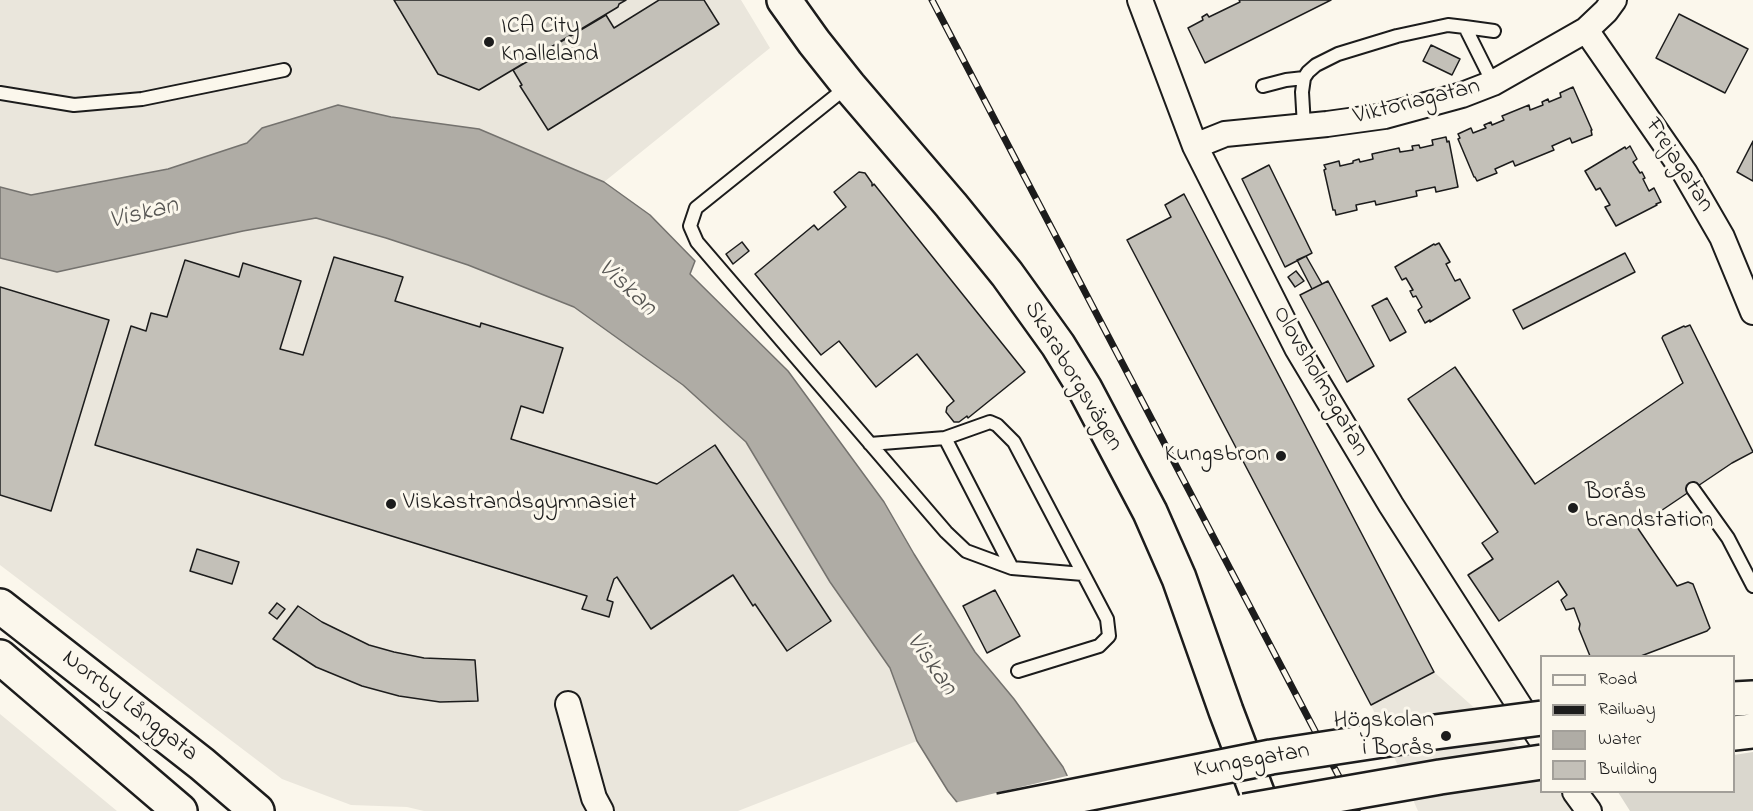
<!DOCTYPE html>
<html>
<head>
<meta charset="utf-8">
<style>
	body { margin:0 }
	#map { position:relative; width:1753px; height:811px; overflow:hidden; background:#fbf7ec; font-family:"Indie Flower",sans-serif }
	canvas { display:block }
	.legend { position:absolute; left:1540px; top:655px; width:195px; height:138px; box-sizing:border-box; background:#fbf7ec; border:2px solid #a29f99; margin:0; padding:8px 10px; list-style:none; font-size:18px; color:#1c1c1c }
	.legend li { display:flex; align-items:center; gap:12px; height:30px }
	.legend b { width:30px; border:2px solid #a29f99 }
</style>
</head>
<body>
<div id="map">
<canvas width="1753" height="811"></canvas>
<ul class="legend">
<li><b style="height:8px;background:#fbf7ec"></b>Road</li>
<li><b style="height:8px;background:#1c1c1c"></b>Railway</li>
<li><b style="height:16px;background:#afaca5"></b>Water</li>
<li><b style="height:16px;background:#c3c0b8"></b>Building</li>
</ul>
</div>
<script>
const ctx = document.querySelector('canvas').getContext('2d');
ctx.lineJoin = 'round';
function fillPath(path, color) {
  ctx.fillStyle = color;
  ctx.fill(path, 'evenodd');
}
function shape(rows) {
  const path = new Path2D();
  for (const r of rows) {
    path.moveTo(r[0], r[1]);
    for (let i = 2; i < r.length; i += 2) path.lineTo(r[i], r[i + 1]);
  }
  return path;
}
function trace(path, color, width, dash) {
  ctx.strokeStyle = color;
  ctx.lineWidth = width;
  ctx.lineCap = dash ? 'butt' : 'round';
  ctx.setLineDash(dash || []);
  ctx.stroke(path);
}
function drawText(font, color, halo, rows, align = 'center') {
  ctx.font = font + ' "Indie Flower",sans-serif';
  ctx.lineWidth = 6;
  ctx.setLineDash([]);
  ctx.textBaseline = 'middle';
  ctx.strokeStyle = halo;
  ctx.fillStyle = color;
  for (const [text, x, y, turn = 0] of rows) {
    ctx.save();
    ctx.translate(x, y);
    ctx.rotate((+turn || 0) * Math.PI / 180);
    ctx.textAlign = isNaN(turn) ? turn : align;
    if (halo) ctx.strokeText(text, 0, 0);
    ctx.fillText(text, 0, 0);
    ctx.restore();
  }
}
fillPath(shape([
	[0,0,741,0,770,48,604,182,556,161,391,117,338,105,262,128,247,143,168,169,31,195,0,187],
	[316,218,386,238,468,265,574,307,683,385,746,442,830,582,890,668,917,741,738,811,424,811,407,807,351,805,282,779,0,565,0,258,57,272,243,231],
	[1434,672,1541,767,1542,792,1568,792,1586,811,1418,811,1371,705],
	[0,714,117,811,0,811]
]), '#eae6dc');
fillPath(shape([
	[1753,752,1753,811,1630,811,1618,792,1734,792,1734,755]
]), '#dad7ce');
const water = shape([
	[338,105,391,117,479,129,604,182,650,215,695,261,690,274,788,371,884,502,914,554,975,652,1014,699,1063,767,1084,811,964,811,948,791,917,741,890,668,830,582,746,442,683,385,574,307,468,265,386,238,316,218,243,231,57,272,0,258,0,187,31,195,168,169,247,143,262,128,338,105]
]);
fillPath(water, '#afaca5');
trace(water, '#74726e', 1.5);
fillPath(shape([
	[1071,775,1087,811,960,811,954,803]
]), '#fbf7ec');
const building = shape([
	[394,0,626,0,619,4,618,7,479,90,438,74,394,0],
	[659,0,704,0,719,24,548,130,520,86,522,85,513,70,606,15,614,28,659,0],
	[1239,0,1331,0,1205,63,1188,28,1203,20,1202,17,1207,14,1209,17,1240,2,1239,0],
	[1679,14,1748,49,1725,93,1656,58,1679,14],
	[1431,45,1460,59,1452,75,1423,61,1431,45],
	[1573,87,1592,130,1591,130,1592,135,1572,143,1570,138,1552,146,1554,150,1515,166,1513,161,1495,169,1497,173,1477,181,1475,177,1474,177,1458,139,1460,138,1458,134,1471,128,1473,133,1486,128,1484,125,1491,122,1492,125,1504,120,1502,116,1529,105,1530,110,1543,105,1542,102,1548,99,1549,102,1561,97,1560,93,1573,87],
	[1446,137,1447,142,1449,141,1458,187,1436,192,1435,187,1416,191,1417,196,1376,205,1375,201,1356,205,1357,210,1336,215,1335,210,1333,210,1324,170,1326,169,1324,165,1339,161,1340,166,1353,163,1353,161,1359,159,1360,162,1373,159,1372,154,1399,148,1400,152,1413,150,1412,146,1419,145,1420,148,1433,145,1432,140,1446,137],
	[1753,141,1753,181,1737,172,1753,141],
	[1630,146,1637,159,1633,162,1640,173,1642,172,1645,178,1643,179,1649,191,1654,188,1661,202,1656,204,1657,205,1616,226,1605,207,1610,205,1600,188,1596,190,1585,171,1625,147,1626,149,1630,146],
	[1269,165,1312,253,1285,267,1242,179,1269,165],
	[859,172,865,173,872,183,872,186,874,184,1025,372,968,418,967,416,959,422,954,422,946,412,947,407,954,401,917,354,876,387,839,341,821,355,755,274,814,225,818,230,846,207,834,192,859,172],
	[1184,194,1434,672,1371,705,1127,240,1171,217,1165,205,1184,194],
	[742,242,749,251,733,264,726,254,742,242],
	[1439,243,1450,262,1446,264,1455,281,1460,279,1470,298,1430,322,1430,320,1425,323,1418,310,1422,307,1416,296,1413,297,1410,291,1413,290,1406,278,1402,280,1395,267,1434,244,1435,245,1439,243],
	[1625,253,1635,272,1523,329,1513,310,1625,253],
	[1306,256,1322,284,1312,289,1297,260,1306,256],
	[334,257,403,277,395,301,480,327,481,323,563,348,543,413,521,406,511,439,657,484,715,445,831,621,787,651,755,604,753,606,733,575,651,629,617,577,614,579,607,600,613,602,609,617,582,609,587,596,95,445,131,326,146,331,151,313,167,317,185,260,239,277,243,263,301,281,280,349,303,355,334,257],
	[1296,271,1304,281,1295,287,1288,277,1296,271],
	[1328,281,1374,366,1347,382,1300,295,1328,281],
	[0,287,109,320,51,511,0,495,0,287],
	[1387,298,1406,332,1390,341,1372,306,1387,298],
	[1690,325,1753,452,1732,463,1637,527,1677,586,1688,582,1693,584,1710,628,1707,631,1641,656,1590,656,1579,629,1580,624,1574,608,1566,610,1561,600,1567,595,1558,581,1499,621,1468,575,1493,559,1482,543,1498,532,1408,399,1455,367,1535,484,1683,383,1662,338,1663,336,1684,326,1685,327,1690,325],
	[197,549,239,562,232,584,190,571,197,549],
	[995,590,1020,636,987,653,963,606,995,590],
	[277,603,285,609,277,619,269,613,277,603],
	[298,606,322,622,369,645,394,652,424,658,475,660,478,701,440,702,399,696,362,686,316,667,273,639,298,606]
]);
fillPath(building, '#c3c0b8');
trace(building, '#1c1c1c', 1.5);
const lane = shape([
	[1465,27,1494,31],
	[848,86,696,208,690,226,697,242,946,532,966,551,1012,568,1083,574],
	[1263,86,1286,80,1304,78],
	[0,93,74,105,142,99,284,70],
	[1304,126,1302,92,1304,78,1308,72,1316,65,1338,54,1397,36,1448,25,1465,27,1493,83],
	[945,438,1012,568],
	[870,444,945,438,990,422,997,425,1014,442,1107,619,1109,636,1099,646,1018,671],
	[1693,489,1728,538,1753,586]
]);
const street = shape([
	[1140,0,1195,146,1297,348,1391,505,1542,741],
	[1586,30,1685,173,1722,237,1753,312],
	[1195,146,1225,134,1327,124,1385,116,1462,95,1493,83,1586,30,1606,11,1614,0],
	[568,704,594,798,601,811],
	[1575,792,1589,811]
]);
const secondary = shape([
	[784,0,814,42,849,86,951,205,1007,274,1058,345,1085,389,1150,512,1179,578,1226,711,1264,811]
]);
const primary = shape([
	[0,606,202,764,257,811],
	[0,657,180,811],
	[1734,699,1753,698],
	[1734,733,1753,731]
]);
trace(lane, '#1c1c1c', 16);
trace(street, '#1c1c1c', 28);
trace(secondary, '#1c1c1c', 38);
trace(primary, '#1c1c1c', 38);
trace(lane, '#fbf7ec', 12);
trace(street, '#fbf7ec', 24);
trace(secondary, '#fbf7ec', 33);
trace(primary, '#fbf7ec', 33);
const rail = shape([
	[932,0,1357,811]
]);
trace(rail, '#1c1c1c', 7);
trace(rail, '#fbf7ec', 4.5, [14]);
const primaryBridge = shape([
	[1000,811,1271,757,1435,732,1542,718],
	[1245,811,1440,777,1542,762]
]);
trace(primaryBridge, '#1c1c1c', 38, []);
trace(primaryBridge, '#fbf7ec', 33);
for (const [x, y, r, color] of [
	[489,42,6,"#1c1c1c"],
	[1281,456,6,"#1c1c1c"],
	[391,504,6,"#1c1c1c"],
	[1573,508,6,"#1c1c1c"],
	[1446,736,6,"#1c1c1c"]
]) {
  const dot = new Path2D();
  dot.arc(x, y, r, 0, 2 * Math.PI);
  ctx.fillStyle = color;
  ctx.fill(dot);
  trace(dot, '#fbf7ec', 2);
}
drawText('24px', '#1c1c1c', '#fbf7ec', [
	["ICA City",501,28],
	["Knalleland",501,56],
	["Kungsbron",1269,456,"right"],
	["Borås",1585,494],
	["brandstation",1585,522],
	["Viskastrandsgymnasiet",403,504],
	["Högskolan",1434,722,"right"],
	["i Borås",1434,750,"right"]
], 'left');
drawText('24px', '#1c1c1c', '#fbf7ec', [
	["Viktoriagatan",1417,103,-14],
	["Frejagatan",1678,166,57],
	["Skaraborgsvägen",1072,377,59],
	["Olovsholmsgatan",1319,382,60],
	["Norrby Långgata",129,707,38],
	["Kungsgatan",1252,762,-10]
]);
drawText('italic 26px', '#575653', '#fbf7ec', [
	["Viskan",144,215,-14],
	["Viskan",626,289,43],
	["Viskan",930,665,55]
]);
</script>
</body>
</html>
